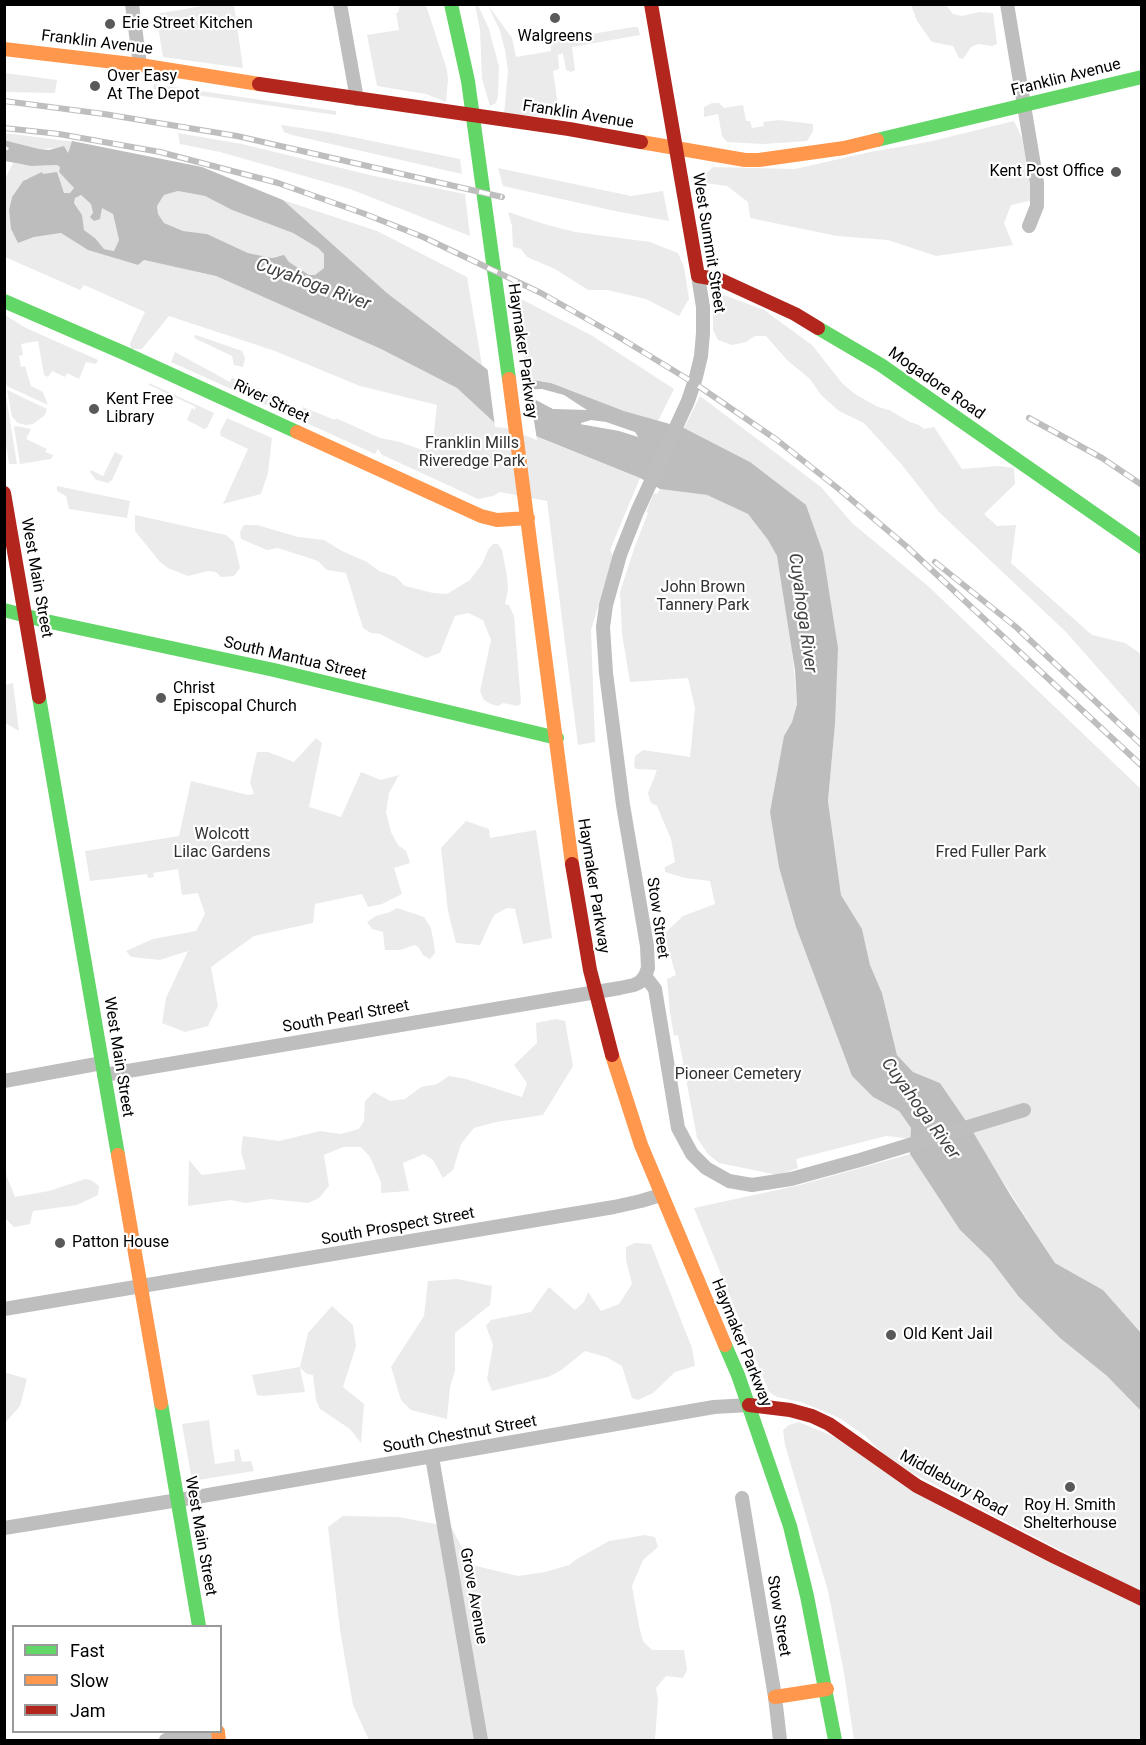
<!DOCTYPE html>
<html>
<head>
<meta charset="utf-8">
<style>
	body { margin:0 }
	#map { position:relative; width:1146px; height:1745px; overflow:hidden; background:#fff; font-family:Roboto,sans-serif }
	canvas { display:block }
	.frame { position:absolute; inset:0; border:6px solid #000; pointer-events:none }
	.legend { position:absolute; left:12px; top:1625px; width:210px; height:108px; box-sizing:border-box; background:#fff; border:2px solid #999; margin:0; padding:8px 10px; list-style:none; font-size:18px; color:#000 }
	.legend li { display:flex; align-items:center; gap:12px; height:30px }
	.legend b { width:30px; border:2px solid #999 }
</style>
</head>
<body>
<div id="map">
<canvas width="1146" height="1745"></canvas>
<div class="frame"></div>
<ul class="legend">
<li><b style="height:8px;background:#63d668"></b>Fast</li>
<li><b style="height:8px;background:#ff974d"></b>Slow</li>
<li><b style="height:8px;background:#b3261e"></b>Jam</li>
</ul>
</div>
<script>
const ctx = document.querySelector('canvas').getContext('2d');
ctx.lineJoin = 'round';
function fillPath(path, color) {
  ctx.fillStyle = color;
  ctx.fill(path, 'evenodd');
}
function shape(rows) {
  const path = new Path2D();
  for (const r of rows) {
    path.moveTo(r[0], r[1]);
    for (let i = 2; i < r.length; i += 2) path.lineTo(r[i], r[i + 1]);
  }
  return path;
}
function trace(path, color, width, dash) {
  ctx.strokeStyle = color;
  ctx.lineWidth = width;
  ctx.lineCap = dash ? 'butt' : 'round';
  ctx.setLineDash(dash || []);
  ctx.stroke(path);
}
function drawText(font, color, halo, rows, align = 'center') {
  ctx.font = font + ' Roboto,sans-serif';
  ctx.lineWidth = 4.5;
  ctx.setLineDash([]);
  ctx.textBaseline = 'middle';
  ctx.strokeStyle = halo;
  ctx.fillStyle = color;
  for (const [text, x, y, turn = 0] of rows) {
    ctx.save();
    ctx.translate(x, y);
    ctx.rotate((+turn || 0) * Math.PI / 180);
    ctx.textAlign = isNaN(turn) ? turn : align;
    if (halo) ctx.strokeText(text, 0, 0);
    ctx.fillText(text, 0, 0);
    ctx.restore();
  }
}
fillPath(shape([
	[214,4,234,5,243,68,163,57,156,14],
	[400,5,426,5,447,70,448,80,446,102,426,94,377,86,367,35,399,30,396,13,398,13],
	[475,5,478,5,489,29,499,67,498,97,496,103,490,106,482,79,480,30],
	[488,5,512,38,516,57,551,51,551,41,633,27,638,27,640,35,572,47,575,70,571,72,566,70,563,53,558,55,559,69,553,71,558,106,558,112,555,117,504,114,508,71,505,50,500,31],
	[911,5,946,5,953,14,962,16,979,12,993,13,997,44,992,46,978,44,971,47,963,59,959,58,953,46,932,42,917,21],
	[5,73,57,80,55,93,5,92],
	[154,84,336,111,336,115,153,89],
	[712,103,719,103,724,108,743,105,746,121,750,121,752,128,764,126,763,122,779,120,813,124,813,131,807,141,763,144,727,142,722,136,718,114,704,117,704,107],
	[1014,121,1022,138,1032,185,1033,200,1011,205,1004,223,1013,245,936,256,888,240,837,236,750,218,748,202,727,186,697,182,713,167,795,169,870,152,928,142],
	[281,125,328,132,460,159,462,174,292,135,284,132],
	[5,133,67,141,72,141,68,153,58,148,39,149,5,140],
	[178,133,242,144,374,176,465,194,470,236,350,189,220,152,180,144],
	[13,163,31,166,57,165,60,167,59,172,74,188,70,193,67,194,64,193,62,188,28,178,23,181,12,197,9,210,11,229,18,243,34,237,61,233,88,250,138,265,144,260,216,276,381,349,457,388,497,424,507,425,640,478,610,550,613,556,591,630,595,742,578,745,547,501,500,492,493,496,478,499,389,458,382,455,378,449,375,454,171,362,175,352,230,382,232,378,288,401,287,406,301,412,303,407,335,420,336,418,380,438,400,442,425,451,432,449,437,405,360,386,275,351,169,316,142,349,131,349,130,343,145,312,84,285,80,290,5,257,5,179],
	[498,168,631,196,663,191,669,221,615,211,503,186],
	[178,191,205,196,232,210,293,233,318,248,324,254,324,268,315,276,309,275,277,256,272,258,248,253,207,234,183,231,164,223,158,214,157,206,164,195],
	[81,195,91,204,93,213,102,207,113,214,119,240,114,251,104,249,95,238,84,230,79,210,74,203,75,198],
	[283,200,377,231,467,277,482,365,387,293],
	[508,212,544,224,575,232,650,242,678,253,684,267,689,299,679,316,646,299,607,290,588,290,555,269,527,257,521,249,513,247,512,226],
	[724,295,764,310,812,345,842,383,855,394,878,407,889,410,910,422,919,425,924,429,934,427,962,469,998,466,1014,468,1015,484,984,514,997,526,1016,525,1011,563,1092,635,1125,643,1141,654,1141,717,1066,632,939,512,902,465,864,423,839,411,821,395,810,379,787,360,766,336,755,336,746,342,732,345,718,340,713,330,713,302],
	[517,297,591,335,674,389,658,421,624,411,551,383,526,378],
	[5,315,26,328,98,360,96,364,86,362,79,379,67,373,65,377,52,371,48,377,44,375,38,341,21,344,23,355,19,356,21,367,25,366,31,386,43,392,48,405,7,386,4,373],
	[196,335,242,351,245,358,243,367,234,365,232,356,196,339,194,337],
	[149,383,214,413,207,428,204,429,187,420,192,408,194,410,196,407,149,385],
	[4,390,5,390,17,464,9,464,5,438],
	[7,390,47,409,45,415,33,424,26,425,18,423,12,417],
	[700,396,821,487,852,523,928,586,1141,789,1141,1333,1103,1290,1055,1263,940,1083,913,1072,897,1055,882,993,870,965,862,929,841,895,828,801,835,724,750,462,684,428],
	[227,418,272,438,268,473,261,494,223,504,248,449,221,436,220,432],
	[16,426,31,429,26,439,47,449,45,452,53,455,51,459,20,464,14,427],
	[115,452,123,456,112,480,108,483,96,480,90,472,91,470,103,476],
	[57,486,130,501,127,518,69,509,66,496,57,491],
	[660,489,707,495,748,514,768,540,777,556,790,628,797,703,792,722,784,736,796,927,852,1076,873,1097,899,1111,911,1128,912,1139,886,1136,796,1159,798,1168,778,1175,719,1163,708,1154,697,1138,678,1035,674,1036,670,1013,667,979,676,975,665,938,666,932,683,916,715,904,710,881,685,878,665,872,665,867,675,862,671,839,657,806,651,803,648,793,657,770,636,769,634,766,635,756,643,750,690,757,695,708,688,678,630,682,622,634,620,592,635,546,648,513,646,512,654,493,657,494],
	[135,515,226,535,234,542,240,568,234,576,221,577,216,572,208,571,188,576,168,568,160,562,135,531],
	[244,525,257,525,298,537,324,540,342,551,367,562,379,571,396,577,405,586,433,593,447,594,470,580,482,564,488,550,493,544,498,544,502,550,507,576,508,589,505,604,509,605,514,616,521,703,518,706,503,703,498,706,491,704,484,700,480,691,491,640,483,620,468,613,455,616,440,653,426,658,380,634,371,633,363,628,346,573,327,570,318,561,278,548,267,550,241,539,240,532],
	[13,683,19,731,5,723,5,685],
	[316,738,322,743,309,807,341,817,361,772,381,780,399,775,389,793,386,812,391,832,398,845,406,851,410,863,394,868,402,894,382,904,368,907,362,894,315,904,313,923,254,936,211,967,218,1006,208,1026,185,1032,162,1023,166,998,188,951,160,960,131,957,126,951,153,939,196,931,205,914,198,893,182,895,178,869,153,873,154,877,148,878,147,874,90,881,85,851,179,836,191,781,248,795,254,794,250,782,257,752,268,752,294,762],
	[466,821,489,829,490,838,536,830,552,938,523,944,515,909,507,908,494,915,480,945,456,943,448,911,441,848],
	[397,908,424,917,431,928,434,944,435,953,430,959,423,955,419,948,415,945,400,950,385,950,383,932,372,929,367,922,376,916,390,912],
	[556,1019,565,1021,573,1066,543,1115,496,1122,474,1128,461,1144,453,1170,443,1178,433,1160,424,1154,403,1163,409,1191,381,1193,381,1182,370,1157,361,1147,343,1147,324,1155,329,1186,319,1198,308,1203,270,1199,245,1203,231,1200,188,1206,189,1160,202,1175,246,1169,241,1152,243,1136,279,1141,320,1131,340,1134,359,1129,364,1121,365,1101,374,1092,390,1101,405,1099,421,1087,437,1084,449,1076,466,1079,522,1097,527,1083,514,1065,537,1043,536,1023],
	[910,1154,960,1230,990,1259,1019,1297,1060,1338,1107,1376,1141,1411,1141,1592,893,1463,864,1435,841,1419,821,1410,801,1402,777,1397,769,1392,694,1208,800,1185],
	[4,1161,7,1177,15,1197,49,1191,85,1179,91,1180,99,1186,98,1195,77,1205,33,1211,30,1224,14,1227,5,1218],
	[635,1243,651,1244,692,1348,695,1366,675,1372,653,1393,638,1400,632,1398,622,1366,606,1357,585,1351,560,1371,548,1377,492,1391,487,1379,493,1345,486,1326,491,1320,531,1312,549,1287,575,1310,584,1302,588,1292,601,1311,619,1304,632,1284,626,1260,626,1247],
	[457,1279,492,1286,490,1305,455,1333,455,1371,450,1387,447,1419,411,1410,401,1400,391,1367,424,1316,428,1281],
	[332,1306,353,1325,356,1346,343,1387,364,1404,361,1443,350,1429,320,1409,316,1400,313,1375,307,1374,300,1368,305,1392,262,1396,257,1395,252,1375,300,1367,308,1333],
	[4,1372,27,1379,20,1406,5,1423],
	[209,1420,215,1464,235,1461,234,1450,239,1449,242,1462,251,1461,254,1471,192,1481,182,1424],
	[799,1422,837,1438,1141,1606,1141,1740,854,1740,844,1673,828,1591,785,1445,783,1430,789,1425],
	[343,1516,399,1517,451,1527,472,1565,518,1576,545,1572,569,1565,577,1559,609,1541,645,1535,655,1537,658,1547,643,1560,632,1586,639,1626,643,1641,652,1650,684,1650,687,1670,683,1678,666,1676,656,1688,658,1700,655,1739,369,1740,353,1705,340,1630,328,1527]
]), '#ebebeb');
fillPath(shape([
	[4,140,39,149,49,150,64,146,68,153,72,141,202,167,283,200,387,293,492,373,551,383,624,411,684,428,750,462,806,505,823,553,838,648,835,724,828,801,841,895,862,929,870,965,882,993,897,1055,913,1072,940,1083,970,1127,1011,1196,1055,1263,1103,1290,1141,1333,1141,1411,1107,1376,1060,1338,1019,1297,990,1259,960,1230,910,1154,911,1128,899,1111,873,1097,852,1076,796,927,779,867,770,812,784,736,792,722,797,704,795,670,777,556,768,540,748,514,707,495,660,489,640,478,543,439,507,425,497,425,457,388,381,349,216,276,144,260,138,265,88,250,61,233,34,237,18,243,11,229,9,210,12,197,23,181,42,172,43,174,57,172,64,193,70,193,74,188,59,172,60,167,57,165,31,166,5,161,5,150,8,150,9,148,5,146],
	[178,191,205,196,232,210,293,233,318,248,324,254,324,268,315,275,309,275,289,262,284,255,272,258,248,253,207,234,183,231,164,223,158,214,157,206,164,195],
	[81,195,91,204,93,213,90,217,94,221,100,219,102,208,113,214,119,240,114,251,104,249,95,238,84,230,82,215,74,203,75,198],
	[542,389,564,395,587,410,553,409,517,390],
	[591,420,606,422,635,432,642,443,615,443,597,439,581,429,581,423]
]), '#bdbdbd');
fillPath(shape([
	[487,365,494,370,527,376,537,440,506,428,495,427]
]), '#fff');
trace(shape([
	[565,432,616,441,651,452]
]), '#bdbdbd', 21);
trace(shape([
	[132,4,140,65],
	[340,4,357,99],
	[1007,4,1037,183,1037,206,1029,226],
	[698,276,703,307,703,333,701,356,696,377,688,401,637,512,620,555,606,605,603,627,606,673,623,805,647,946,648,968,645,976,655,989,678,1128,692,1154,706,1168,729,1181,752,1185,791,1179,860,1160,1024,1110],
	[104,1075,620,988,634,985,640,982,645,976],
	[4,1081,102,1063],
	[4,1309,614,1207,641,1201,661,1195],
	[432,1457,481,1740],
	[742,1498,775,1697,780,1740],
	[4,1528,191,1498,714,1407,749,1405],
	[166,1740,218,1732]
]), '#bebebe', 14);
trace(shape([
	[451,4,468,81,509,379],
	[877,140,1142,77],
	[4,301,124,353,297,432],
	[818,328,881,365,1142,547],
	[4,610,46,621,274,670,557,738],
	[39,697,118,1155],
	[725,1345,738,1375,790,1526,807,1596,835,1740],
	[161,1403,199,1626]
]), '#63d668', 14);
trace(shape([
	[4,49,140,65,259,84],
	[641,142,745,160,759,160,844,148,877,140],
	[509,379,572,864],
	[297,432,481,516,497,520,528,518],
	[612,1055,641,1145,725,1345],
	[118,1155,161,1403],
	[775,1697,827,1689],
	[218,1732,219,1740]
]), '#ff974d', 14);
trace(shape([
	[651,4,698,276,721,280,795,314,818,328],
	[259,84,569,129,641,142],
	[4,493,39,697],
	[572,864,590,970,612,1055],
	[749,1405,790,1410,812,1416,829,1424,917,1486,1055,1557,1142,1599]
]), '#b3261e', 14);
const rail = shape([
	[4,101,104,114,237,136,502,197],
	[4,128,59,134,160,152,278,183,365,214,423,237,541,293,617,336,694,383,777,440,840,490,906,546,1142,766],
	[1029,418,1102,458,1142,485],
	[935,562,1016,627,1142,745]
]);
trace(rail, '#bebebe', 6);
trace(rail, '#fff', 4, [11]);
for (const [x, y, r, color] of [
	[555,18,6,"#595959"],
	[110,24,6,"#595959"],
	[95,86,6,"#595959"],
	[1116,172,6,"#595959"],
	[94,409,6,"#595959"],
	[161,698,6,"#595959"],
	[60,1243,6,"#595959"],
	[891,1335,6,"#595959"],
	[1070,1487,6,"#595959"]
]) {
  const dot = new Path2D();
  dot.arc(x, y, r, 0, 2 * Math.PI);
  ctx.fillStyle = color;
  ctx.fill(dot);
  trace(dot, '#fff', 2);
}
drawText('16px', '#000', '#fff', [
	["Erie Street Kitchen",122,24],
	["Walgreens",555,37,"center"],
	["Over Easy",107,77],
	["At The Depot",107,95],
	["Kent Post Office",1104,172,"right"],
	["Kent Free",106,400],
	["Library",106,418],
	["Christ",173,689],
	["Episcopal Church",173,707],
	["Patton House",72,1243],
	["Old Kent Jail",903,1335],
	["Roy H. Smith",1070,1506,"center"],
	["Shelterhouse",1070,1524,"center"]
], 'left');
drawText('16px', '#000', '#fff', [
	["Franklin Avenue",97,43,7],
	["Franklin Avenue",1066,78,-14],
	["Franklin Avenue",578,115,9],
	["West Summit Street",708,243,81],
	["Haymaker Parkway",522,351,82],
	["Mogadore Road",936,384,35],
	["River Street",271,402,25],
	["West Main Street",36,578,80],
	["South Mantua Street",295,659,13],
	["Haymaker Parkway",593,886,81],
	["Stow Street",657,918,82],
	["South Pearl Street",346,1017,-10],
	["West Main Street",118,1057,81],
	["South Prospect Street",398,1227,-10],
	["Haymaker Parkway",741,1343,68],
	["South Chestnut Street",460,1435,-10],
	["Middlebury Road",953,1484,29],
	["West Main Street",200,1536,80],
	["Grove Avenue",473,1596,80],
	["Stow Street",778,1616,81]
]);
drawText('16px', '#313131', '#fff', [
	["Franklin Mills",472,444],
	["Riveredge Park",472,462],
	["John Brown",703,588],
	["Tannery Park",703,606],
	["Wolcott",222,835],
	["Lilac Gardens",222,853],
	["Fred Fuller Park",991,853],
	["Pioneer Cemetery",738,1075]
]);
drawText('italic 18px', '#424242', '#fff', [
	["Cuyahoga River",313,285,20],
	["Cuyahoga River",802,613,82],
	["Cuyahoga River",920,1109,54]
]);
</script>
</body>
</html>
